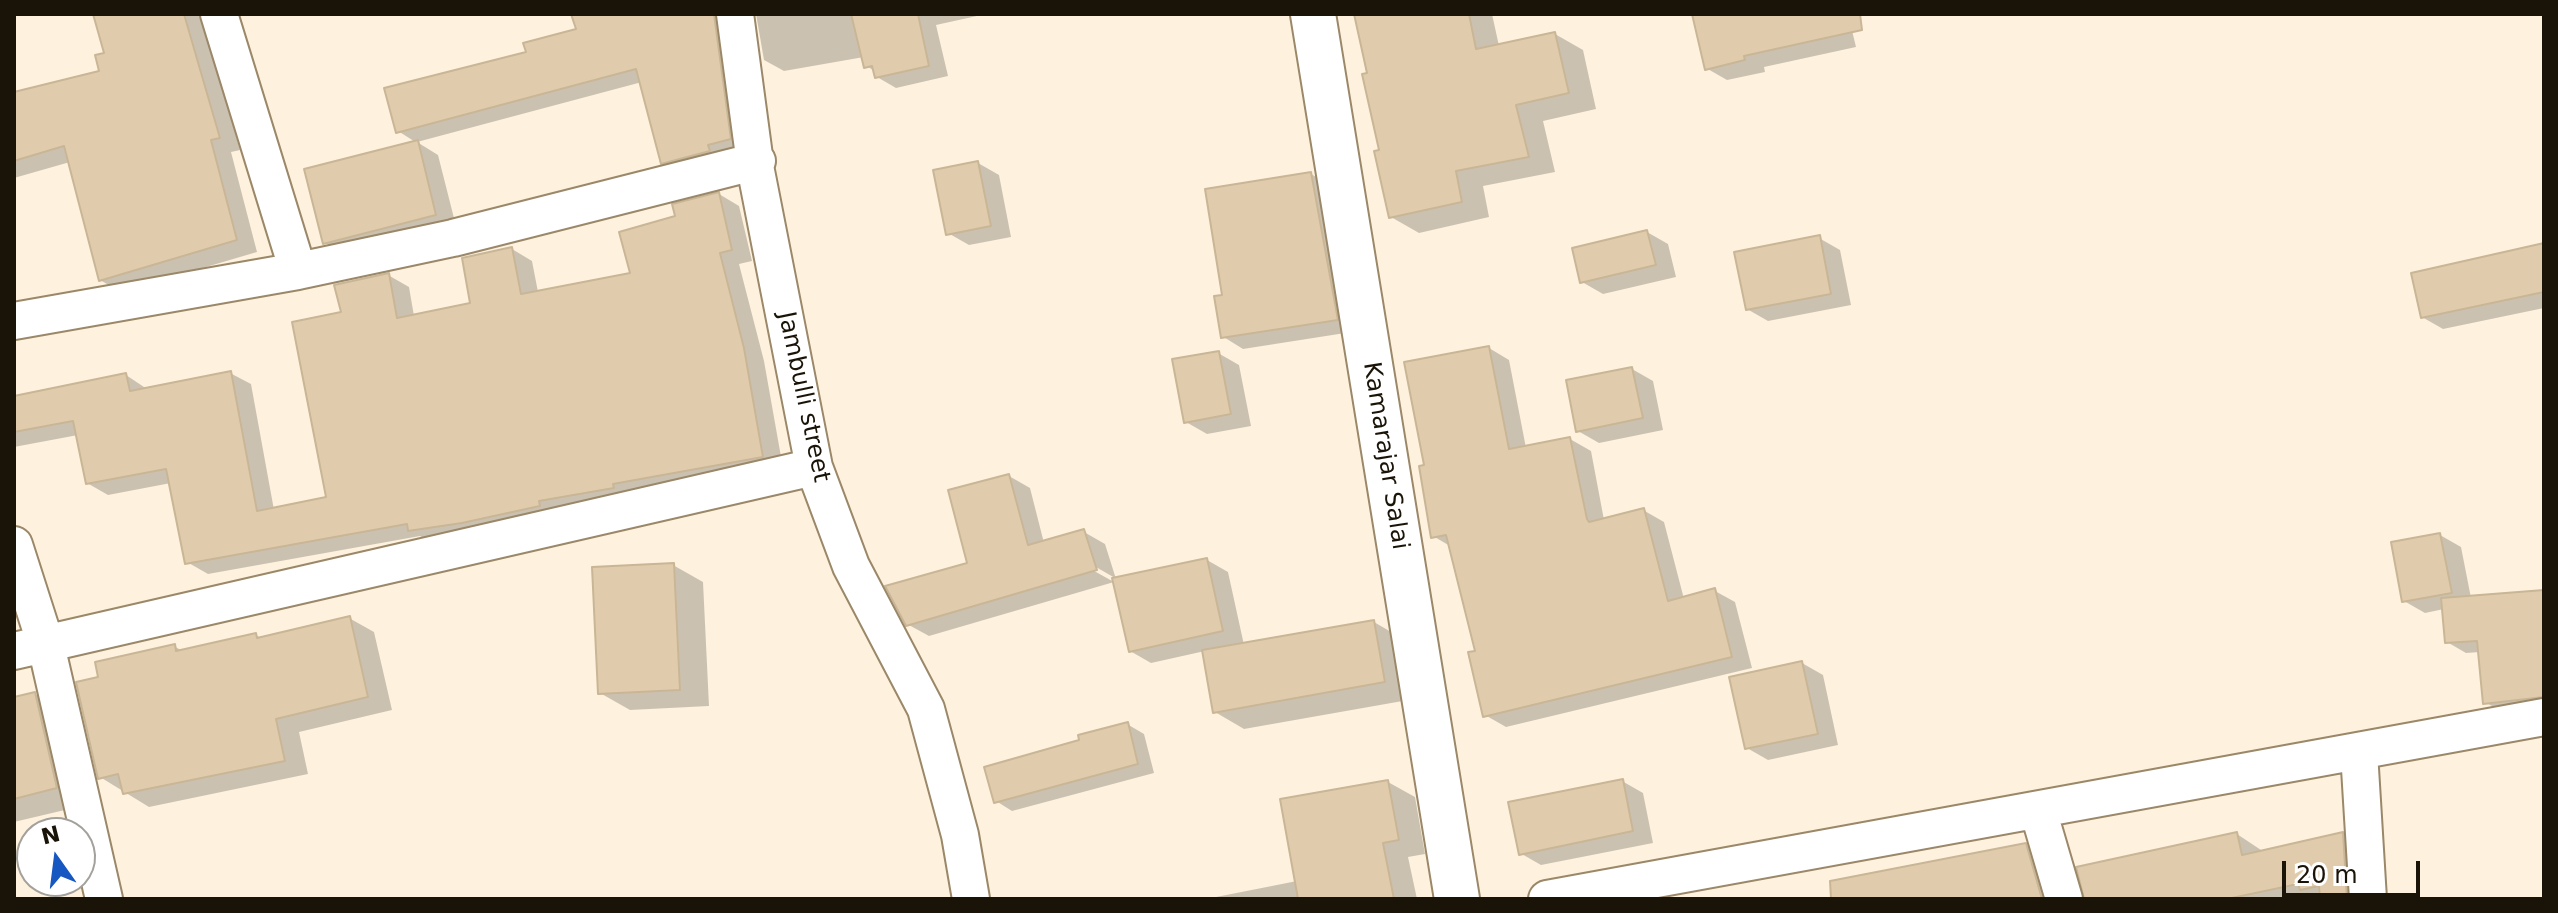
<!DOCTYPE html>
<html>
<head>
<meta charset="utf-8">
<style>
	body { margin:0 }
	#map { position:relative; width:2558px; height:913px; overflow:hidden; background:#fef2de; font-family:"DejaVu Sans",sans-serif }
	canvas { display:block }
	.frame { position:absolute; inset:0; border:16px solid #1a1307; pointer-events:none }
	.north { position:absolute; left:16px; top:817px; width:80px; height:80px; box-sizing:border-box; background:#fff; border:2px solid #a3a19c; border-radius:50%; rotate:346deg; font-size:22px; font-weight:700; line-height:32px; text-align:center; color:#1a1307 }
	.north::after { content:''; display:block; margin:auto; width:28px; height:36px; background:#1757c2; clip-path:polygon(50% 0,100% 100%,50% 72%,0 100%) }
	.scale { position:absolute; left:2282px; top:861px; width:138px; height:36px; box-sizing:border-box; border:4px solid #1a1307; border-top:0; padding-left:10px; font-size:24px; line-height:28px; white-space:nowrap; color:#1a1307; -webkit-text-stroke:6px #fff; paint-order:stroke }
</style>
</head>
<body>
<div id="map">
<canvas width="2558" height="913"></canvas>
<div class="frame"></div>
<div class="north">N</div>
<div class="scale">20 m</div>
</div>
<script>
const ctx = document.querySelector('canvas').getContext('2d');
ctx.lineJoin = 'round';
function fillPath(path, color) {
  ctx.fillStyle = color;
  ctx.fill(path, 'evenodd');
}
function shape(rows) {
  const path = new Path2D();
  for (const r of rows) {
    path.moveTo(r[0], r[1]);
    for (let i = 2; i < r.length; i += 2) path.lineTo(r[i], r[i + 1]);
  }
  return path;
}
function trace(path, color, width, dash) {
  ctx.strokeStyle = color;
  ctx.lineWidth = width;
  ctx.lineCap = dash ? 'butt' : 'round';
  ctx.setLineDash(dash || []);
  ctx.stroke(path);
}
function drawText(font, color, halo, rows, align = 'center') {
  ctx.font = font + ' "DejaVu Sans",sans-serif';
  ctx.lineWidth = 6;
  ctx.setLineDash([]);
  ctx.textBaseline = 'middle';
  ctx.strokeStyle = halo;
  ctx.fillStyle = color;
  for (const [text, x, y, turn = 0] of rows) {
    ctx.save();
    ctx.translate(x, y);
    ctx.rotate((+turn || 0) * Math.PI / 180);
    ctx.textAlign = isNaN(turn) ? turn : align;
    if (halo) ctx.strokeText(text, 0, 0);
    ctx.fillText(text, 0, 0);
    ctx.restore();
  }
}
fillPath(shape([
	[96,14,201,14,240,150,231,152,257,252,121,292,100,280,70,162,14,178,14,94,101,73,106,54],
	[573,14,737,14,749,150,682,173,663,162,642,82,417,142,438,155,456,226,346,255,325,243,417,143,398,131,528,53,578,31],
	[756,14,986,14,936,25,948,76,896,88,877,77,875,71,866,66,864,57,784,71,764,60],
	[1356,14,1492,14,1499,46,1555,34,1583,50,1596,109,1543,121,1555,172,1483,186,1489,217,1419,233,1391,217],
	[1694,14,1848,14,1856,47,1764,67,1765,72,1727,80,1706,68],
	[978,163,999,175,1011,237,969,245,948,233],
	[1311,174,1332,186,1358,331,1243,349,1222,336,1224,297],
	[719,194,739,206,752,261,739,264,764,361,783,468,430,542,420,536,208,574,187,562,171,483,108,495,87,483,78,435,14,447,14,398,126,375,147,389,230,373,251,384,274,510,328,499,343,314,388,275,409,287,414,316,473,305,512,249,532,261,538,292,633,274,677,218],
	[1647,232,1668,244,1676,277,1603,294,1582,282],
	[1819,238,1840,250,1851,305,1768,321,1747,309],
	[2544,246,2544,308,2443,329,2422,317],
	[1489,348,1509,360,1526,448,1570,439,1591,451,1604,520,1643,510,1664,522,1684,599,1715,591,1735,602,1752,668,1506,727,1485,715,1478,652,1450,546,1433,536,1426,467],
	[1218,353,1239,365,1251,426,1207,434,1186,422],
	[1632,369,1653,381,1663,430,1599,443,1578,431],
	[1009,476,1030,488,1044,543,1084,532,1105,544,1116,579,1207,560,1228,572,1244,645,1374,622,1403,639,1414,699,1244,729,1215,712,1205,651,1151,663,1130,651,1115,578,1089,563,1087,567,1114,582,929,636,907,624,969,564],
	[2440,535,2461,547,2471,598,2544,592,2544,709,2504,713,2485,702,2480,652,2466,653,2447,642,2444,609,2425,613,2404,601],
	[673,565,703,582,709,706,630,710,600,693],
	[349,618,374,632,392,710,299,732,308,774,149,807,100,777,100,679,174,646,184,652,256,635,262,639],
	[1802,663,1823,675,1838,745,1768,760,1747,748],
	[35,694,64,711,86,805,14,822,14,699],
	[1127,724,1144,734,1154,773,1012,811,996,801,1081,741],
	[1622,781,1643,793,1653,843,1541,865,1520,853],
	[1388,782,1415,797,1425,854,1408,857,1417,899,1206,899,1297,881],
	[2237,834,2264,852,2343,834,2369,849,2352,899,2085,899],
	[2025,845,2052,860,2063,899,1829,899]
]), '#0003');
const building = shape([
	[93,14,184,14,220,138,211,140,237,240,99,281,64,146,14,161,14,92,99,71,95,55,104,53,93,14],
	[571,14,714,14,731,139,708,145,710,151,661,164,636,69,396,133,384,88,526,52,523,43,576,29,571,14],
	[851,14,918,14,929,66,875,78,872,66,864,68,851,14],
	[1354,14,1469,14,1476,49,1555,32,1569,93,1516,105,1529,157,1456,171,1462,202,1389,218,1374,151,1379,150,1362,74,1367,73,1354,14],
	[1692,14,1860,14,1862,30,1744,56,1745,60,1705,70,1692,14],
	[418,140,436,215,323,244,304,169,418,140],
	[978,161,991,226,946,235,933,170,978,161],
	[1311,172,1338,320,1221,338,1214,296,1222,295,1205,189,1311,172],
	[719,192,732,250,720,253,744,348,763,457,613,484,614,488,539,501,540,506,462,523,408,531,407,524,185,564,166,469,86,484,73,421,14,432,14,396,126,373,130,391,231,371,257,511,326,497,292,322,341,312,334,285,389,273,397,318,470,303,462,258,512,247,521,294,630,273,619,232,675,216,672,204,719,192],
	[1647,230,1656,265,1580,283,1572,248,1647,230],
	[1820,235,1831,294,1746,310,1734,252,1820,235],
	[2544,243,2544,292,2421,318,2411,273,2544,243],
	[1489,346,1509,449,1570,437,1587,519,1589,522,1644,508,1668,601,1715,588,1732,657,1483,717,1468,652,1475,651,1446,535,1431,538,1419,466,1424,465,1404,362,1489,346],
	[1219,351,1231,414,1184,423,1172,359,1219,351],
	[1632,367,1643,418,1576,432,1566,380,1632,367],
	[1009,474,1028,545,1084,529,1097,570,906,626,885,586,967,563,948,490,1009,474],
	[2440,533,2452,593,2402,602,2391,542,2440,533],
	[1207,558,1223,631,1129,652,1112,578,1207,558],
	[674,563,680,690,598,694,592,567,674,563],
	[2544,590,2544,697,2483,704,2477,641,2445,643,2441,598,2544,590],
	[350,616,368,697,276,719,285,761,123,794,118,774,98,779,76,682,98,677,95,662,175,644,176,651,256,633,257,638,350,616],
	[1374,620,1385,682,1213,713,1202,650,1374,620],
	[1802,661,1818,734,1745,749,1729,677,1802,661],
	[35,692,57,788,14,799,14,697,35,692],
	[1128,722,1138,764,994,803,984,767,1079,740,1078,735,1128,722],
	[1623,779,1633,831,1519,855,1508,802,1623,779],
	[1388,780,1399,840,1383,843,1394,899,1298,899,1280,799,1388,780],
	[2237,832,2242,855,2343,832,2347,899,2320,899,2319,886,2300,890,2298,884,2227,899,2084,899,2076,867,2237,832],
	[2026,843,2042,899,1831,899,1830,881,2026,843]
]);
fillPath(building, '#e0ccac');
trace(building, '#c9b696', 2);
const street = shape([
	[219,14,298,271],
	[735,14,756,171,814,467,851,566,926,709,960,835,971,899],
	[14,321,298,271,453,238,757,161],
	[14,545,46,645,104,899],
	[14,651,814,467],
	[2359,752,2368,899],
	[2038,810,2064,899],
	[1547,899,2544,717]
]);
const secondary = shape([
	[1313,14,1457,899]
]);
trace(street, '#9a8869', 40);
trace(secondary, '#9a8869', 48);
trace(street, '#fff', 36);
trace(secondary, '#fff', 44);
drawText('24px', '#1a1307', '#fff', [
	["Jambulli street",803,397,78],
	["Kamarajar Salai",1385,456,81]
]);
</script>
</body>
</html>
